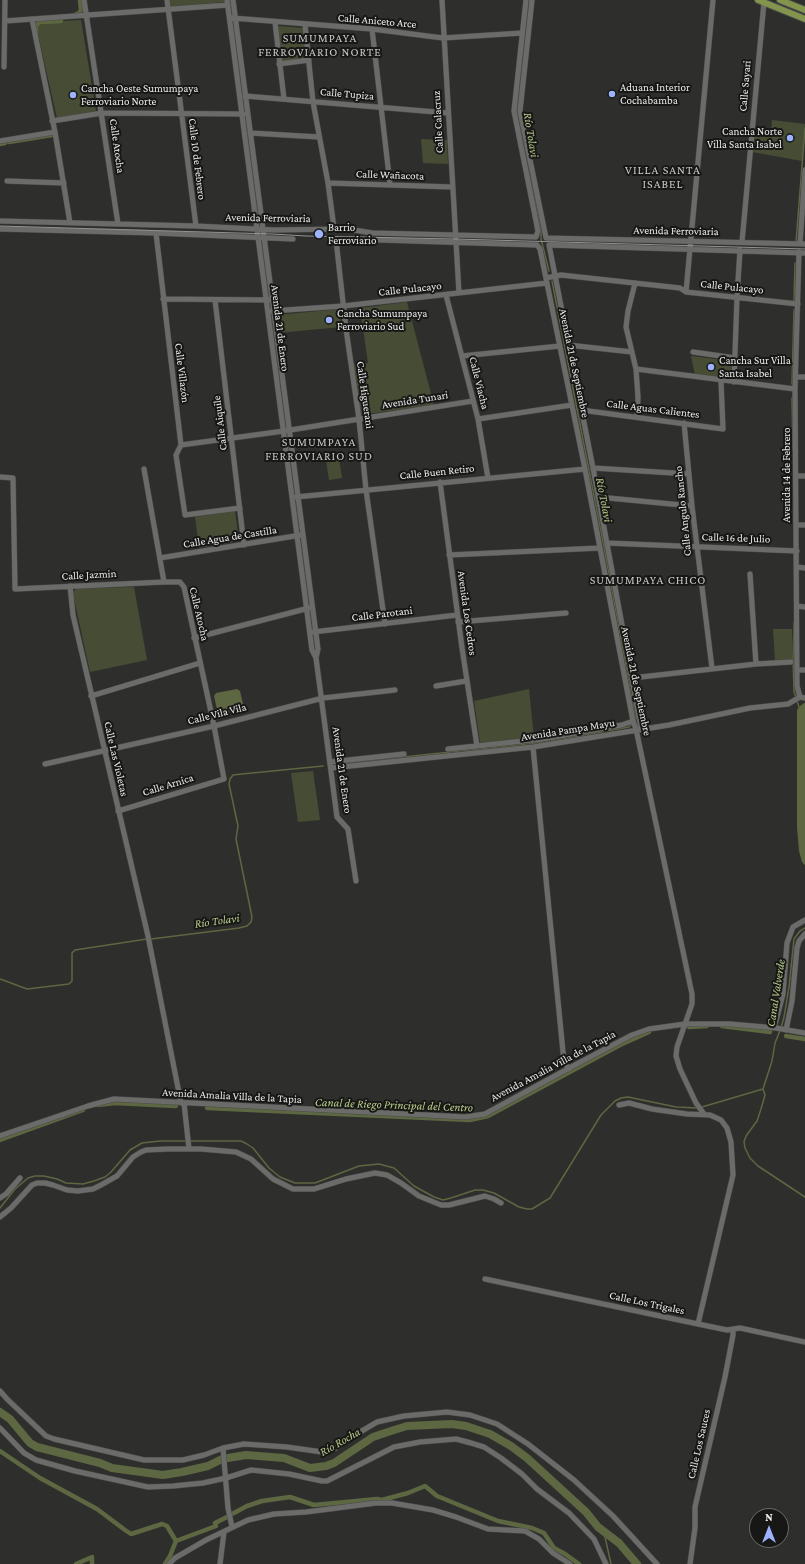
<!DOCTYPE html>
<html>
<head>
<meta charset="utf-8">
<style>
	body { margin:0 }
	#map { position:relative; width:805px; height:1564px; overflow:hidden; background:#2e2f2d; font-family:"Crimson Pro",serif }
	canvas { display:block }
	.north { position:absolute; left:749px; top:1508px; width:40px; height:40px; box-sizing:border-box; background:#171716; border:1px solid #6c6c6b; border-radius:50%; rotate:0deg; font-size:11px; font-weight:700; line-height:16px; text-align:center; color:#ebebea }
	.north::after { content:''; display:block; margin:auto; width:14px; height:18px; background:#9eb3fd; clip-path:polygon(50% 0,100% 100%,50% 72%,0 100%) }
</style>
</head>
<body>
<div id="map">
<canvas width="805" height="1564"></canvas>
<div class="north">N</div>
</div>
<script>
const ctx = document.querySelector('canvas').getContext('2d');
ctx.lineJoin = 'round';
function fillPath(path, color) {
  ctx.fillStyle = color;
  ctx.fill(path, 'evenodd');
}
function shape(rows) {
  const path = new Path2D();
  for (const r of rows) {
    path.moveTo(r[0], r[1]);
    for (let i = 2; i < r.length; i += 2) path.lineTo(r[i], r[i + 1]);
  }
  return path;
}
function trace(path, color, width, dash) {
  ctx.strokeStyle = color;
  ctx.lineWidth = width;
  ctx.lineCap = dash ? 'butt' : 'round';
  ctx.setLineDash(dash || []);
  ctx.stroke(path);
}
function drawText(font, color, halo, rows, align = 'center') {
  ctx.font = font + ' "Crimson Pro",serif';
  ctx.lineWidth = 4;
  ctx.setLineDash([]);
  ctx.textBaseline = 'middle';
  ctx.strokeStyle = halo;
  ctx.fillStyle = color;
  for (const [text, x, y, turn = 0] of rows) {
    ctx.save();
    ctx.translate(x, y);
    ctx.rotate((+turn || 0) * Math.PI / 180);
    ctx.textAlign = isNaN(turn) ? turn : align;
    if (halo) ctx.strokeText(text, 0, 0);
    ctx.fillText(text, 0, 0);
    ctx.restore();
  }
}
fillPath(shape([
	[170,0,224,0,224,2,172,7,170,4],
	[81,20,96,111,57,118,36,26,39,22],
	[278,26,303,28,305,59,282,61],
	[772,120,805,124,802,161,752,152,754,135,771,136],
	[421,139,447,140,448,164,423,163],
	[407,302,434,405,360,415,354,364,368,363,360,308],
	[340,309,341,327,278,333,277,315],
	[691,356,732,361,731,379,695,375],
	[339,458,342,478,329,480,326,460],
	[235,511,239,541,199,548,195,517],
	[134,587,147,660,90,672,73,594,74,591,77,588],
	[773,629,792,629,792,659,775,661],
	[529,689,534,738,486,744,480,742,474,701],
	[313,771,320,820,298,822,291,773]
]), '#464d34');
fillPath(shape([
	[237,689,240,691,244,708,221,715,218,714,214,696,216,693],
	[804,703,805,703,805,865,802,862,799,851,797,828,797,710,799,707]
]), '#5d6741');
trace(shape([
	[522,70,529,0],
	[518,109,541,232,541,239,549,271],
	[796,242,805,128],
	[552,281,604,547,636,720,635,721],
	[794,301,795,263],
	[792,384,794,310],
	[792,398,793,449],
	[794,623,793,657,794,692,796,697],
	[797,701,799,707],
	[337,764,545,742,629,727,631,725],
	[151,939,239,928,247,926,251,922,252,917,236,839,238,826,229,784,230,779,233,775,242,774,323,766],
	[0,979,27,989,69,984,72,981,72,953,75,950,147,939],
	[763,1089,772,1061,775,1043,781,1028,784,1017,789,987,794,939,800,931,805,928],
	[763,1089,765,1095,761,1109,757,1121,746,1136,744,1142,745,1148,750,1158,758,1166,805,1197],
	[702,1107,763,1089],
	[0,1208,15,1189,28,1178,35,1176,44,1176,57,1179,66,1183,83,1184,94,1181,105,1177,111,1172,130,1150,142,1143,160,1141,241,1141,247,1144,253,1148,269,1168,280,1177,295,1183,315,1183,359,1166,379,1164,394,1168,414,1186,434,1197,443,1200,451,1198,475,1190,483,1190,494,1193,519,1207,527,1209,532,1209,550,1198,601,1115,615,1101,621,1098,628,1097,676,1107,698,1108],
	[598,1527,605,1537,611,1564]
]), '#5d6741', 1.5);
trace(shape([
	[75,15,79,13,81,10,80,0],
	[36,33,36,26,39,22,61,21],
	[9,142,52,135],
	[0,144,5,143],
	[722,1026,770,1032],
	[689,1027,707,1026],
	[786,1036,805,1039],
	[98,1105,115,1103,176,1106],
	[207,1108,470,1120,488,1116,620,1045,649,1032],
	[0,1140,83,1110],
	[0,1451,40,1478,97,1509,125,1530,131,1534,162,1524,167,1526,176,1541,216,1526,215,1523,227,1517],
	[232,1514,247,1506,262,1501,290,1497,314,1505,377,1499,382,1500,408,1493,425,1486,437,1496,498,1521,532,1528,544,1533,554,1548,565,1554,579,1564],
	[76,1564,92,1557,92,1564],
	[165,1564,170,1556,176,1541]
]), '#5d6741', 4.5);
trace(shape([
	[0,1412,10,1419,30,1443,37,1447,100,1463,112,1468,163,1475,182,1472,208,1466,222,1459,246,1455,284,1458,310,1468,326,1466,334,1463,373,1437,394,1430,407,1426,452,1424,466,1426,490,1434,511,1446,527,1458,586,1512,598,1527,619,1543,637,1564]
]), '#5d6741', 8);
const minor = shape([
	[84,0,118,224],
	[167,0,196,226],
	[227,0,312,650,316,658],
	[233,0,318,649,316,658,337,817,348,829,356,881],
	[442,0,459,293],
	[532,0,520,111,546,238,805,244],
	[232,18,372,29,443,38,522,33],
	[32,19,55,132,70,223],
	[5,21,228,5],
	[275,22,284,99],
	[305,25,313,102,328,183,334,228],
	[372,29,390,184],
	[279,64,309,60],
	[4,67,5,0],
	[245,96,448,113],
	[52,121,102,113,244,114],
	[250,133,319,137],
	[0,141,55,132],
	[7,181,64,183],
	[328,183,452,187],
	[0,221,196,226,274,230,348,229,372,233,536,237,538,231,514,111,526,0],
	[0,229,156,233,293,239],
	[156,233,181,445,176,455,185,515,240,508],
	[350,239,537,245,540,249,585,469,633,721,636,729,692,994,692,1004,677,1047,676,1056,680,1069,696,1103,704,1114],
	[336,240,346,329,359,419,366,490,385,624],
	[742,242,764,2],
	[800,244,805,170],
	[799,252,795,389,797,686,800,697],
	[546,278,561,275,680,288,686,292,798,304],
	[635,283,628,311,626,327,636,369,638,397,637,417],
	[686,292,713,0],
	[446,295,478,419,488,478],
	[163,299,270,300],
	[215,300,244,545],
	[272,311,343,306,547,283],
	[568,345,632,352],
	[693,352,735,358],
	[462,356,560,346],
	[636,369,795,389],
	[796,377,805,377],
	[734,382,737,297,740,250],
	[581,410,723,429,721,381],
	[478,419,572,405],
	[684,423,692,506,712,668],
	[181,445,284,431,473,401],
	[593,468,689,474],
	[144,469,164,582],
	[797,476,805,476],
	[0,477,13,478,15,589,164,582,180,582,184,587,214,726,224,779,118,811],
	[440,482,462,648,477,746],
	[296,497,585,469],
	[598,497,692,506],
	[797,525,805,525],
	[607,543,797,551],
	[449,555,600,548],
	[160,558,301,535],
	[797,567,805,568],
	[750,574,756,664],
	[70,586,73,615,148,936,181,1103],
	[797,606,805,607],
	[458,622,566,613],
	[313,632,457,615],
	[194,638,309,608],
	[797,670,805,670],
	[632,678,756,664,791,662],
	[436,686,466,681],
	[91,696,200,663],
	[641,728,593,468,549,245,805,253],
	[533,747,564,1062,569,1069],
	[448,749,542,739,622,725,633,721],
	[330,762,404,754],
	[45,764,214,726,323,698,395,690],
	[331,768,533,747,669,725,750,708,788,704,800,697,805,698],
	[774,1028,783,994,787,943,793,927,805,920],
	[786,1030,792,1001,797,948,799,941,805,934],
	[184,1103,189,1149],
	[619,1105,629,1103,652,1109,687,1114,710,1115,721,1120,727,1128,731,1142,733,1175,698,1324],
	[0,1136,88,1106,114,1099,465,1117,485,1114,575,1065,632,1035,649,1029,685,1024,730,1024,776,1028,805,1033],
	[0,1198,6,1194,20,1178],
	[0,1217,11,1208,32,1185,37,1183,45,1183,53,1185,67,1190,78,1191,93,1189,101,1185,117,1176,133,1157,141,1152,146,1150,168,1149,201,1149,236,1152,251,1159,273,1179,293,1189,314,1189,346,1179,375,1173,387,1175,401,1183,419,1196,441,1205,449,1205,485,1196,494,1199,501,1203],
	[485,1279,698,1324,727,1330,740,1328,805,1342],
	[0,1391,7,1399,46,1436,54,1439,144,1460,183,1460,204,1455,223,1448,244,1444,287,1447,322,1452,336,1448,350,1438,377,1422,404,1416,447,1412,470,1415,497,1424,528,1444,574,1480,613,1516,657,1564],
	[0,1428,24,1453,36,1460,75,1471,148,1487,173,1486,203,1483,226,1478,251,1470,289,1474,322,1481,327,1481,394,1447,420,1442,456,1439,471,1443,484,1447,501,1458,522,1474,537,1489,569,1513,594,1539,606,1564],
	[223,1448,228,1508,232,1527],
	[169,1564,175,1558,206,1540,248,1520,274,1514,306,1512,376,1503,392,1503,433,1510,456,1517,488,1529,525,1531,539,1539,553,1553,570,1564],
	[220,1564,224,1532],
	[690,1564,695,1528,695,1507,725,1377,733,1335,733,1330]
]);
const major = shape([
	[758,0,805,19],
	[780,0,805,10]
]);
trace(minor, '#494a48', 6);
trace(major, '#494a48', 8);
trace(minor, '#6b6c69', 5);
trace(major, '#83944d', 6);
trace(shape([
	[0,226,272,234,306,236,455,239,805,249]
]), '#939392', 1);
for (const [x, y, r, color] of [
	[612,94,4,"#9eb3fd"],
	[73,95,4,"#9eb3fd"],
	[790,138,4,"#9eb3fd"],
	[319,234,5,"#9eb3fd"],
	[329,320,4,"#9eb3fd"],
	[711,367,4,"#9eb3fd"]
]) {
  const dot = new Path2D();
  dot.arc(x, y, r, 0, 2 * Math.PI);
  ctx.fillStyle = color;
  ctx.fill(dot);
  trace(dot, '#171716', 1.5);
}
drawText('11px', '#ebebea', '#171716', [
	["Calle Aniceto Arce",377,21,5],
	["Calle Sayari",745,86,-85],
	["Calle Tupiza",347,94,5],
	["Calle Calacruz",438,122,-93],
	["Calle Atocha",117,146,82],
	["Calle 10 de Febrero",197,159,83],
	["Calle Wañacota",390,175,2],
	["Avenida Ferroviaria",268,218,1],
	["Avenida Ferroviaria",676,231,1],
	["Calle Pulacayo",732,287,6],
	["Calle Pulacayo",410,289,-6],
	["Avenida 21 de Enero",280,328,83],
	["Avenida 21 de Septiembre",574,363,78],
	["Calle Villazón",182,373,83],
	["Calle Viacha",479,383,76],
	["Calle Higuerani",365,395,82],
	["Avenida Tunari",415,400,-9],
	["Calle Aguas Calientes",653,409,7],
	["Calle Aiquile",220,423,-97],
	["Calle Buen Retiro",437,472,-6],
	["Avenida 14 de Febrero",787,475,-90],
	["Calle Angulo Rancho",683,511,-96],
	["Calle Agua de Castilla",230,537,-9],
	["Calle 16 de Julio",736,538,2],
	["Calle Jazmin",89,575,-3],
	["Avenida Los Cedros",467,613,82],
	["Calle Atocha",199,614,77],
	["Calle Parotani",382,614,-7],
	["Avenida 21 de Septiembre",636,681,78],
	["Calle Vila Vila",217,714,-14],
	["Avenida Pampa Mayu",568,730,-9],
	["Calle Las Violetas",116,759,77],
	["Avenida 21 de Enero",342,770,82],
	["Calle Arnica",168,785,-17],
	["Avenida Amalia Villa de la Tapia",553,1066,-28],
	["Avenida Amalia Villa de la Tapia",232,1096,3],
	["Calle Los Trigales",647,1303,12],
	["Calle Los Sauces",699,1444,-77]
]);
drawText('11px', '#ebebea', '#171716', [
	["Aduana Interior",620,88],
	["Cochabamba",620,101],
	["Cancha Oeste Sumumpaya",81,89],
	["Ferroviario Norte",81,102],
	["Cancha Norte",782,132,"right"],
	["Villa Santa Isabel",782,145,"right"],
	["Barrio",328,228],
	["Ferroviario",328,241],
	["Cancha Sumumpaya",337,314],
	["Ferroviario Sud",337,327],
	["Cancha Sur Villa",719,361],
	["Santa Isabel",719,374]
], 'left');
ctx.letterSpacing = '1px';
drawText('12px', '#c9cac7', '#171716', [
	["SUMUMPAYA",320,38],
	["FERROVIARIO NORTE",320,52],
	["VILLA SANTA",663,170],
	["ISABEL",663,184],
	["SUMUMPAYA",319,442],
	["FERROVIARIO SUD",319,456],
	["SUMUMPAYA CHICO",648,580]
]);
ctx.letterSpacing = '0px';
drawText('italic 12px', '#b8cb8a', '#171716', [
	["Río Tolavi",531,135,81],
	["Río Tolavi",604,500,79],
	["Río Tolavi",217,921,-8],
	["Canal Valverde",776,993,-81],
	["Canal de Riego Principal del Centro",394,1105,2],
	["Río Rocha",340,1442,-30]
]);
</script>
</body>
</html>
